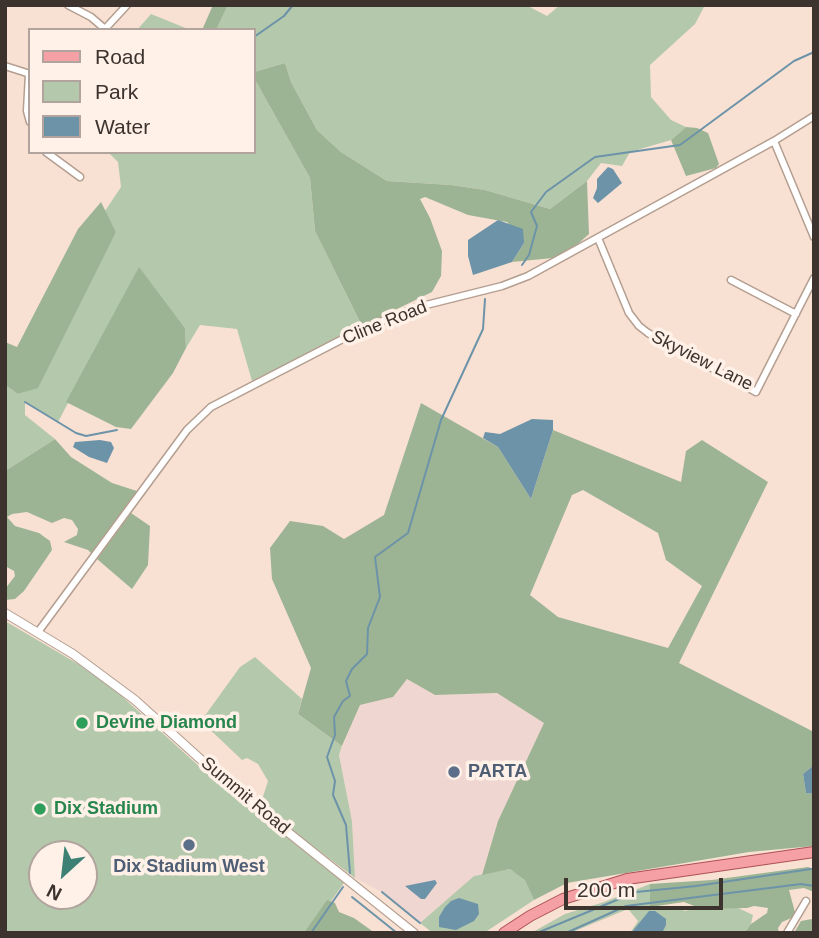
<!DOCTYPE html>
<html>
<head>
<meta charset="utf-8">
<style>
	body { margin:0 }
	#map { position:relative; width:819px; height:938px; overflow:hidden; background:#f8e1d3; font-family:Arial,sans-serif }
	canvas { display:block }
	.frame { position:absolute; inset:0; border:7px solid #3c332e; pointer-events:none }
	.legend { position:absolute; left:28px; top:28px; width:228px; height:126px; box-sizing:border-box; background:#fff0e8; border:2px solid #b1a49e; margin:0; padding:9px 12px; list-style:none; font-size:21px; color:#3c332e }
	.legend li { display:flex; align-items:center; gap:14px; height:35px }
	.legend b { width:35px; border:2px solid #b1a49e }
	.north { position:absolute; left:28px; top:840px; width:70px; height:70px; box-sizing:border-box; background:#fff0e8; border:2px solid #b1a49e; border-radius:50%; rotate:207deg; font-size:19px; font-weight:700; line-height:28px; text-align:center; color:#3c332e }
	.north::after { content:''; display:block; margin:auto; width:24px; height:32px; background:#3d8175; clip-path:polygon(50% 0,100% 100%,50% 72%,0 100%) }
	.scale { position:absolute; left:564px; top:878px; width:159px; height:32px; box-sizing:border-box; border:4px solid #3c332e; border-top:0; padding-left:9px; font-size:21px; line-height:24px; white-space:nowrap; color:#3c332e; -webkit-text-stroke:5px #fff0e8; paint-order:stroke }
</style>
</head>
<body>
<div id="map">
<canvas width="819" height="938"></canvas>
<div class="frame"></div>
<ul class="legend">
<li><b style="height:9px;background:#f4a0a4"></b>Road</li>
<li><b style="height:19px;background:#b4c8ac"></b>Park</li>
<li><b style="height:19px;background:#6d93a9"></b>Water</li>
</ul>
<div class="north">N</div>
<div class="scale">200 m</div>
</div>
<script>
const ctx = document.querySelector('canvas').getContext('2d');
ctx.lineJoin = 'round';
function fillPath(path, color) {
  ctx.fillStyle = color;
  ctx.fill(path, 'evenodd');
}
function shape(rows) {
  const path = new Path2D();
  for (const r of rows) {
    path.moveTo(r[0], r[1]);
    for (let i = 2; i < r.length; i += 2) path.lineTo(r[i], r[i + 1]);
  }
  return path;
}
function trace(path, color, width, dash) {
  ctx.strokeStyle = color;
  ctx.lineWidth = width;
  ctx.lineCap = dash ? 'butt' : 'round';
  ctx.setLineDash(dash || []);
  ctx.stroke(path);
}
function drawText(font, color, halo, rows, align = 'center') {
  ctx.font = font + ' Arial,sans-serif';
  ctx.lineWidth = 7;
  ctx.setLineDash([]);
  ctx.textBaseline = 'middle';
  ctx.strokeStyle = halo;
  ctx.fillStyle = color;
  for (const [text, x, y, turn = 0] of rows) {
    ctx.save();
    ctx.translate(x, y);
    ctx.rotate((+turn || 0) * Math.PI / 180);
    ctx.textAlign = isNaN(turn) ? turn : align;
    if (halo) ctx.strokeText(text, 0, 0);
    ctx.fillText(text, 0, 0);
    ctx.restore();
  }
}
fillPath(shape([
	[407,679,435,695,497,693,545,723,498,821,482,875,474,876,420,923,382,892,355,878,352,821,339,755,360,705,392,697]
]), '#f0d6d0');
fillPath(shape([
	[228,5,526,5,547,16,560,5,705,5,695,24,650,65,651,97,671,120,686,127,671,140,630,152,622,166,601,163,587,181,550,209,485,190,451,185,387,181,341,152,317,130,291,82,285,63,254,72,254,30,216,30],
	[151,14,183,27,192,30,137,30],
	[254,78,310,178,315,231,362,326,252,381,237,329,200,325,186,348,185,328,139,268,58,422,25,403,25,415,55,439,5,471,5,385,18,394,27,391,116,232,105,211,121,187,118,162,108,152,254,152],
	[5,621,78,664,115,690,212,778,344,883,308,933,5,933],
	[42,854,84,854,84,896,42,896],
	[255,657,302,699,298,714,342,746,339,755,352,821,355,878,260,806,268,781,258,764,247,758,242,760,201,721,240,667],
	[510,869,525,879,534,900,484,933,433,933,420,923,474,876],
	[650,884,650,907,675,907,685,911,696,908,736,907,753,915,751,924,744,933,630,933,638,921,628,909,570,933,531,933,565,914,604,902]
]), '#b4c8ac');
fillPath(shape([
	[213,5,228,5,216,30,202,30],
	[285,63,291,82,317,130,341,152,387,181,451,185,485,190,550,209,587,181,589,234,563,257,512,262,524,243,507,222,468,215,425,197,420,199,430,218,442,251,441,276,432,292,362,326,315,231,310,178,254,78,254,72],
	[686,127,697,128,708,133,719,164,716,168,686,176,671,140],
	[101,202,116,232,38,388,18,394,5,385,5,342,17,347,78,229],
	[139,267,185,328,186,348,173,373,131,429,116,427,66,402],
	[421,403,498,447,531,499,553,430,681,482,686,451,702,440,768,482,679,663,814,732,814,765,803,774,806,793,814,794,814,846,749,852,567,883,534,900,525,880,510,869,482,875,498,821,544,723,497,693,435,695,407,679,393,697,360,705,342,746,298,714,311,668,272,579,270,548,290,521,323,526,344,539,384,515],
	[583,490,658,533,666,560,702,586,668,648,558,617,530,595,572,495],
	[55,439,71,457,112,483,140,492,93,555,88,550,64,542,77,535,78,529,72,520,64,518,52,523,27,512,12,514,7,517,15,526,39,533,50,541,52,550,24,591,15,599,5,600,5,589,15,576,14,571,5,566,5,471],
	[131,513,150,526,148,565,132,589,97,559],
	[808,867,814,869,814,892,804,888,789,890,796,916,782,922,778,928,779,933,744,933,751,924,767,913,768,908,754,906,747,908,702,909,684,902,650,907,650,884,712,880],
	[327,900,335,903,339,912,354,918,375,933,304,933],
	[814,916,814,933,794,933,801,921,812,919]
]), '#9cb493');
fillPath(shape([
	[608,167,613,169,622,183,598,203,593,198,597,188,597,179],
	[498,220,523,229,524,243,512,262,473,275,468,256,468,240],
	[532,419,553,420,553,430,531,499,498,447,483,438,485,432,500,434],
	[100,440,111,442,114,448,107,463,89,457,73,447,75,442],
	[814,765,814,794,806,793,803,774],
	[435,880,437,883,425,899,421,899,405,886],
	[459,898,478,904,479,914,474,921,456,930,439,927,439,917,445,907,451,901],
	[649,911,655,911,666,919,666,925,662,933,631,933]
]), '#6d93a9');
trace(shape([
	[254,37,284,16,293,5],
	[522,265,529,255,537,226,531,212,546,192,595,157,680,145,794,61,814,52],
	[25,402,76,433,86,436,117,430],
	[350,873,346,825,333,795,335,781,327,757,335,735,334,717,343,701,350,696,346,681,352,669,367,654,368,628,380,597,375,557,408,533,441,420,483,329,485,299],
	[382,892,420,923],
	[352,897,397,933],
	[311,933,343,887],
	[537,933,636,892,696,886,811,869],
	[566,933,626,906,801,884,814,886]
]), '#6d93a9', 2);
const minor = shape([
	[68,5,91,17,105,29],
	[104,30,127,5],
	[5,66,30,74],
	[29,74,27,111,30,122],
	[774,141,814,237],
	[46,152,80,177],
	[598,238,629,313,639,326,648,333,756,392,814,278],
	[731,280,796,314],
	[38,632,187,430,211,407,362,329,418,307,502,286,528,276,774,141,814,116],
	[787,933,806,901]
]);
const tertiary = shape([
	[5,613,73,654,135,700,229,785,414,933]
]);
const primary = shape([
	[504,933,530,916,563,899,627,879,814,852]
]);
trace(minor, '#b49e90', 9);
trace(tertiary, '#b49e90', 10);
trace(primary, '#ae5153', 12);
trace(minor, '#fff', 6);
trace(tertiary, '#fff', 8);
trace(primary, '#f4a0a4', 10);
for (const [x, y, r, color] of [
	[82,723,7,"#2e9e5b"],
	[454,772,7,"#5c6f8a"],
	[40,809,7,"#2e9e5b"],
	[189,845,7,"#5c6f8a"]
]) {
  const dot = new Path2D();
  dot.arc(x, y, r, 0, 2 * Math.PI);
  ctx.fillStyle = color;
  ctx.fill(dot);
  trace(dot, '#fff0e8', 2.5);
}
drawText('18px', '#3c332e', '#fff0e8', [
	["Cline Road",385,323,-22],
	["Skyview Lane",702,361,27],
	["Summit Road",245,796,40]
]);
drawText('bold 18px', '#27864d', '#fff0e8', [
	["Devine Diamond",96,723],
	["Dix Stadium",54,809]
], 'left');
drawText('bold 18px', '#4e5e75', '#fff0e8', [
	["PARTA",468,772],
	["Dix Stadium West",189,867,"center"]
], 'left');
</script>
</body>
</html>
